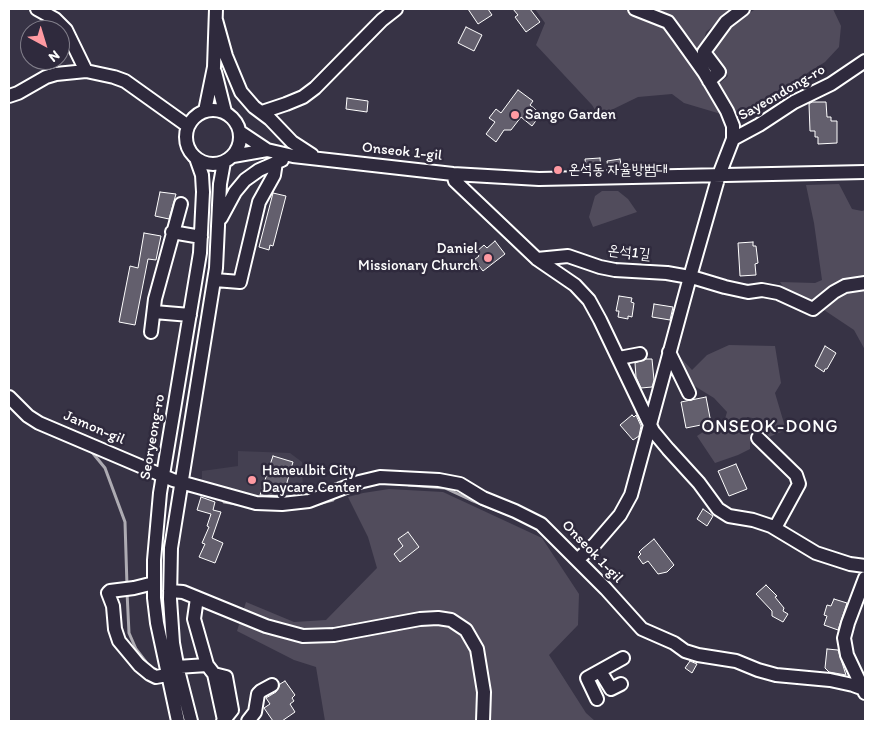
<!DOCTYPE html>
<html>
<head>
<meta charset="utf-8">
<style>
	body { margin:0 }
	#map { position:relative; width:874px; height:730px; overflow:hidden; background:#373345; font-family:Itim,sans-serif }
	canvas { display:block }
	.frame { position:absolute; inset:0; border:10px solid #fff; pointer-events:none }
	.north { position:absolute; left:20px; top:20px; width:50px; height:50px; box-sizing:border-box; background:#2f2a3d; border:1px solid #827f8b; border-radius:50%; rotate:141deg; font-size:14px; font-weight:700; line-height:20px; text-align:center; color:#fff }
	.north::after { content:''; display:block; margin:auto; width:18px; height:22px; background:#ff9aa2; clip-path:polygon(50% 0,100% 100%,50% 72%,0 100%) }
</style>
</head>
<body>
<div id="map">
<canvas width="874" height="730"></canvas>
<div class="frame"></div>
<div class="north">N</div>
</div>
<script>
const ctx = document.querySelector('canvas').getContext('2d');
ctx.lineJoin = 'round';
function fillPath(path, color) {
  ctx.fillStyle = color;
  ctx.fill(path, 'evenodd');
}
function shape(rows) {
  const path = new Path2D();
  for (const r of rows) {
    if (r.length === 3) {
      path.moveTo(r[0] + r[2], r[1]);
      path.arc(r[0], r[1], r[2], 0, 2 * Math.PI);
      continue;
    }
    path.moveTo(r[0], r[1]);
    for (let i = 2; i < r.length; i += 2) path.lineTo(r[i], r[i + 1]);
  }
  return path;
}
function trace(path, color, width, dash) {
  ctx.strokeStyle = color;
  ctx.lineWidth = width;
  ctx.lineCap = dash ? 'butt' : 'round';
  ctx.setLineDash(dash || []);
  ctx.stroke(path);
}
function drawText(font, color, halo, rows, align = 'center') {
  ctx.font = font + ' Itim,"Poor Story",sans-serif';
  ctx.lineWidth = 5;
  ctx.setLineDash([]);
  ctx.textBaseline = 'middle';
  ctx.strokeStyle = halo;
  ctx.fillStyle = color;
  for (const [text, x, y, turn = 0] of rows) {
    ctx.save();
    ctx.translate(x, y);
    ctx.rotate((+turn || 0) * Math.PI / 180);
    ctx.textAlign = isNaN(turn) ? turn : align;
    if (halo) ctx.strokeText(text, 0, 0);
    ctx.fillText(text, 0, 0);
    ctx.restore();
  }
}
fillPath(shape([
	[238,451,290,453,302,462,303,492,297,494,299,498,275,503,202,488,202,471,238,466]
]), '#444051');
fillPath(shape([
	[535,9,624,9,660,22,702,75,721,114,684,103,672,94,638,97,599,116,592,105,536,45,545,23],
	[644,9,734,9,706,32,702,48,691,49],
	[756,9,833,9,841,26,839,47,825,62,737,117,720,92,719,84,728,76,711,46,738,19],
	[839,184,852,209,862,211,865,210,865,280,812,303,786,291,780,282,815,283,822,280,814,223,806,185],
	[602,191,618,191,628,199,637,212,593,227,589,217,595,196],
	[854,288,865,289,865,350,854,330,824,310,825,306,845,291],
	[729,345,775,346,781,383,775,393,786,430,769,437,758,419,747,417,750,426,750,449,738,455,715,463,697,436,709,428,711,434,722,429,727,412,714,398,688,382,678,360,678,355,692,370,707,355],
	[389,489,443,492,542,538,579,594,578,625,549,655,586,713,595,721,551,721,551,720,525,721,325,721,316,667,294,660,237,631,246,602,294,622,326,620,377,568,368,537,348,497,363,493]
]), '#514c5c');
trace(shape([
	[91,451,105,468,125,522,127,586],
	[409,485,445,488,471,500,509,515],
	[224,502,243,505],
	[314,505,333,500],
	[127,592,129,633,136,649,146,662]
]), '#adabb2', 3);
const building = shape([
	[468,9,488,9,492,15,478,24,468,9],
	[513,9,530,9,540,22,526,32,515,17,518,15,513,9],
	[466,27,482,35,474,51,458,43,466,27],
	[518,90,533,101,530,105,541,114,532,126,521,117,511,130,504,130,496,142,486,134,495,122,489,118,496,109,501,113,518,90],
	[347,98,368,101,367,112,346,109,347,98],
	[812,102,826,102,827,117,831,117,831,121,837,121,837,143,818,144,818,137,815,137,815,131,810,131,809,104,812,102],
	[600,158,601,168,586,169,585,159,600,158],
	[620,159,622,169,608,169,607,161,620,159],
	[160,192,176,194,169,219,155,216,160,192],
	[273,193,286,196,273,246,270,245,269,250,259,247,273,193],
	[144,233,161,236,156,260,148,259,135,325,119,322,130,266,138,268,144,233],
	[495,241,505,254,483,271,474,260,479,256,476,252,484,245,487,248,495,241],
	[753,242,753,246,756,246,758,263,755,264,756,275,740,276,738,243,753,242],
	[619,296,632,298,631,302,634,303,632,317,628,316,628,319,618,317,619,311,616,311,619,296],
	[654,304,673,307,670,320,652,317,654,304],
	[825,346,836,353,827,369,825,369,824,372,815,366,825,346],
	[646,359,652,359,654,380,652,387,641,388,636,377,635,363,646,359],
	[706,397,711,423,686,428,681,402,706,397],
	[632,415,634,417,636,415,641,426,639,436,633,440,620,425,632,415],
	[273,456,293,462,283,496,260,495,273,456],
	[736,464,747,489,729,496,718,471,736,464],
	[201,497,215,502,213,510,221,512,212,538,223,543,215,563,199,557,205,544,202,543,209,527,207,526,211,514,197,510,201,497],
	[703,509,713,516,707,526,697,519,703,509],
	[408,532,419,547,400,562,394,554,403,546,398,539,408,532],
	[654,539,674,565,667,572,658,574,648,561,643,564,638,557,641,554,639,552,642,549,654,539],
	[766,585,777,596,775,597,784,608,783,611,788,614,783,622,772,616,772,611,756,594,766,585],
	[834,599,847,603,838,630,824,625,827,616,824,615,827,605,831,606,834,599],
	[827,649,838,650,846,675,829,672,825,668,827,649],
	[690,661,697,664,692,673,685,668,690,661],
	[285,681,295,695,292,698,294,701,290,704,295,712,282,721,273,721,264,708,270,704,266,698,276,692,280,684,285,681]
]);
fillPath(building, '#635f6d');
trace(building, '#fff', 1);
const minor = shape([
	[37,9,55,19,66,30,86,71,114,77,125,81,188,126],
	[635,9,668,22,679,37,704,72,727,111,733,126,733,139,759,125,794,102,831,84,865,61],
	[216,20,226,56,241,92,254,107,270,119,292,142,312,155],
	[215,72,225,112],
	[709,81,719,72,704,52,726,22,743,9],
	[9,96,18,93,46,77,56,74,86,71],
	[213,137,27],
	[205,111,214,67,216,9],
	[262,112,286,104,303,97,315,88,382,20,396,9],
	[240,132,267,150],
	[233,156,267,150,293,156,453,174,539,179,865,172],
	[453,174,455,181,537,259,575,285,589,300,600,320,653,431,668,449,699,483,718,509,729,516,753,520,771,526,816,553,850,564,865,566],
	[221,218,235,192,245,180,259,170,282,160],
	[172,232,201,237],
	[537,259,568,256,600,267,615,270,667,273,695,278,725,287,748,292,762,290,778,293,813,309,834,292,845,286,865,283],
	[215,280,240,282,259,202,274,175,276,162],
	[154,312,190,315],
	[151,332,155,299,181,204],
	[669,352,689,393],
	[619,358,640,354],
	[9,397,28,416,39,423,173,480,256,503,282,504,309,501,359,482,380,477,439,480,460,484,483,498,515,511,541,524,606,589,642,629,674,643,685,651,698,655,736,661,758,670,776,675,830,680,853,685,864,689],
	[758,438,796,475,799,484,775,528],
	[577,560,595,544,620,515,631,495,690,277,719,175,733,139],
	[154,583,134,588,110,591,108,593,113,606,115,629,119,641,139,665,150,674,156,677,167,675],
	[170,591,183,592,266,626,303,636,334,635,420,619,438,618,451,620,466,630,477,649,484,692,483,721],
	[197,598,194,619,207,665],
	[177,667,207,665,214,674,224,720,223,721],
	[600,671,611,689,621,684],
	[214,674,226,677,232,710,224,720],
	[865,693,847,655,844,638,848,623,865,578],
	[597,699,587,678,623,658],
	[178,721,157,623,154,598,154,560,160,493,200,253,203,192,202,175,196,158],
	[191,721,178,670,173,643,170,599,171,548,216,268,220,184,224,162],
	[248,721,255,712,258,694,261,691,272,685]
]);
trace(minor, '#fff', 16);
trace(minor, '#2f2a3d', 12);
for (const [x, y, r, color] of [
	[515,115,5,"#ff9aa2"],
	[558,170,5,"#ff9aa2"],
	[488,258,5,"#ff9aa2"],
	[252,480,5,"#ff9aa2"]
]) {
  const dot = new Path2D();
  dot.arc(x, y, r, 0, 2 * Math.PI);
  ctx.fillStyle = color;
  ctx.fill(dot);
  trace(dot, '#2f2a3d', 2);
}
drawText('15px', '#fff', '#2f2a3d', [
	["Sayeondong-ro",782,93,-30],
	["Onseok 1-gil",402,152,6],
	["온석1길",629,253,6],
	["Jamon-gil",94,428,23],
	["Seoryeong-ro",153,437,-80],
	["Onseok 1-gil",592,552,46]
]);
drawText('15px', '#fff', '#2f2a3d', [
	["Sango Garden",525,115],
	["온석동 자율방범대",568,170],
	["Daniel",478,249,"right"],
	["Missionary Church",478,266,"right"],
	["Haneulbit City",262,471],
	["Daycare Center",262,488]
], 'left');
ctx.letterSpacing = '1px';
drawText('18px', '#fff', '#2f2a3d', [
	["ONSEOK-DONG",770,427]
]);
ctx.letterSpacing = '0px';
</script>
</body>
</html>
